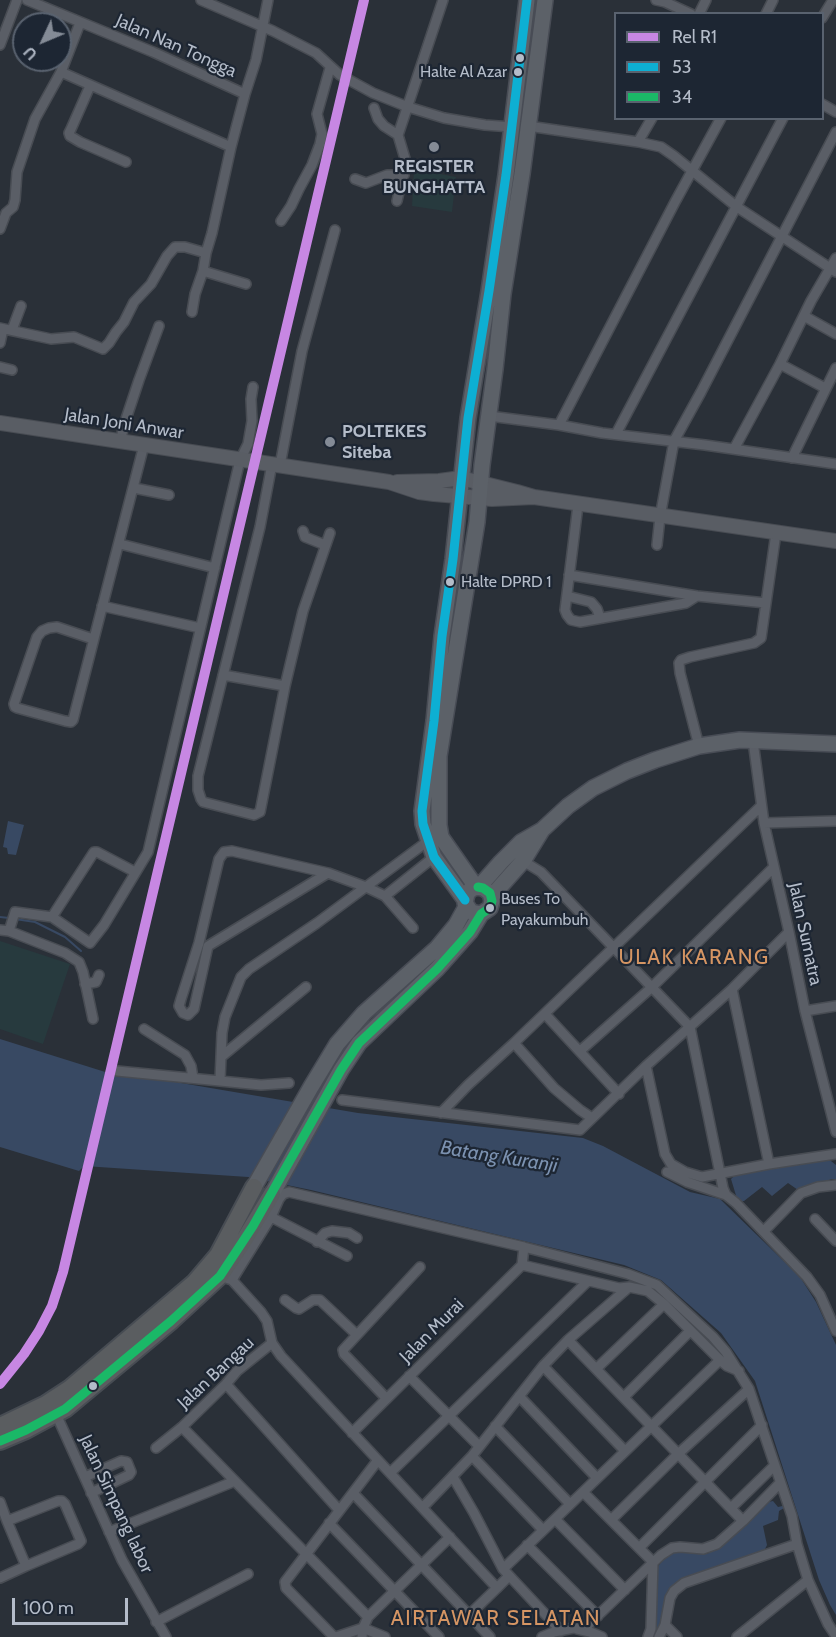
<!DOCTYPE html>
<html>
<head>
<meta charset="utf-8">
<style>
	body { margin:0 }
	#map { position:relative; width:836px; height:1637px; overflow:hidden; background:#2a3038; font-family:Cabin,sans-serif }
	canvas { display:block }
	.legend { position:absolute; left:614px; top:12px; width:210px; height:108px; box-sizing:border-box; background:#1d2633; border:2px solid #59626f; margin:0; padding:8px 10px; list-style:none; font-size:18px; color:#b4bcc9 }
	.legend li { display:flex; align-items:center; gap:12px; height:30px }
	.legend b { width:30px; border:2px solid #59626f }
	.north { position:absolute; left:12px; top:12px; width:60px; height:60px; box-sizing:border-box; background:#1d2633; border:2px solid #59626f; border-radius:50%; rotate:226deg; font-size:16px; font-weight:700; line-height:24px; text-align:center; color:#b4bcc9 }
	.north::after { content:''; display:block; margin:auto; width:21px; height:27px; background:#848b96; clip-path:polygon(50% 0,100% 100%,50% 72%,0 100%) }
	.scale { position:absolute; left:12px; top:1598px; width:116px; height:27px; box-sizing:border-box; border:3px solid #b4bcc9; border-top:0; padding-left:8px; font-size:18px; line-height:21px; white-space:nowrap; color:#b4bcc9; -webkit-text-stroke:4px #1d2633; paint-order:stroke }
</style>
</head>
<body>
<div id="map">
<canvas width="836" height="1637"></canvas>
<ul class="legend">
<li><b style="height:8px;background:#c787e3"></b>Rel R1</li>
<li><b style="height:8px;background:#0dafd3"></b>53</li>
<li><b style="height:8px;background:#1ab867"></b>34</li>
</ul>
<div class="north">U</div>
<div class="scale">100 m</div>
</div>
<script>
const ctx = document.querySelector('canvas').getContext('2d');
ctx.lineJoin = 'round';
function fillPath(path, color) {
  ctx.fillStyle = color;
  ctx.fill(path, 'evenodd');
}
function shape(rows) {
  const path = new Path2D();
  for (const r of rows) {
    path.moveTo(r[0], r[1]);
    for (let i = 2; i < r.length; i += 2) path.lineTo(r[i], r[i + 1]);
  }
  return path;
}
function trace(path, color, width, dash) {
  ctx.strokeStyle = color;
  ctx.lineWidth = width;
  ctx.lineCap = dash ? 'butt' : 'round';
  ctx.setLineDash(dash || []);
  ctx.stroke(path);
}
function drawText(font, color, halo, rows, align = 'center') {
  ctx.font = font + ' Cabin,sans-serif';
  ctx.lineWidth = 4.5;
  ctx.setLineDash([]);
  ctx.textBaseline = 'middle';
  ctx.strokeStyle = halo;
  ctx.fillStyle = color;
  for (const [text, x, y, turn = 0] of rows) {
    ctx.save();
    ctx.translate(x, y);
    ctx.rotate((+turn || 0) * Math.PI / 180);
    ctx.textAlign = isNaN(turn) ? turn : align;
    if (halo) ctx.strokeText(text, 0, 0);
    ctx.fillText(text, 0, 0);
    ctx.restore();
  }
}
fillPath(shape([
	[414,169,456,177,452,212,412,206],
	[0,941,70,964,43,1044,0,1029]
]), '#273a3e');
fillPath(shape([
	[8,821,24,825,16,855,8,854,7,848,3,847],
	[0,1039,118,1076,128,1074,358,1113,583,1138,603,1146,690,1192,720,1199,800,1277,816,1302,836,1345,836,1615,830,1605,819,1580,755,1381,721,1333,661,1280,624,1265,311,1190,248,1177,84,1166,79,1171,0,1147],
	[821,1161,831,1161,836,1165,836,1179,832,1179,798,1190,788,1183,772,1196,762,1187,744,1201,738,1202,731,1179,738,1172],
	[773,1501,778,1507,791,1504,779,1511,778,1520,763,1526,767,1545,763,1553,679,1584,657,1637,650,1637,656,1569,666,1556,670,1552,681,1549,707,1554,720,1545,764,1503]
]), '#384963');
trace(shape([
	[0,917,9,918],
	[15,919,35,922,65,937,81,951]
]), '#384963', 2);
const street = shape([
	[27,0,153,52,245,94],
	[201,0,273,31,316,53,340,75,373,93,408,107,444,118,485,125,512,127],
	[656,0,665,2,691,14],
	[699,14,706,0],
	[766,14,773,0],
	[822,18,833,0],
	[0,45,17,0],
	[61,72,231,147],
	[90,86,71,129,69,133,70,136,80,142,126,162],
	[822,104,836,112],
	[374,108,378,119,384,126,398,135],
	[528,126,638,142,661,147,674,156,737,207,836,272],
	[638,142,652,118],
	[355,179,366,183,387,175,404,175],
	[397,201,406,162,398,135,443,0],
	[281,221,291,206,299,189,312,165,320,144,322,134,317,114,330,68],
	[0,229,6,213,13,207,15,200,17,172,35,119,61,72,80,23],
	[203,271,246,284],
	[192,312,195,294,203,271,206,253,212,233,231,147,245,94,256,60,268,0],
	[804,316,836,334],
	[0,328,51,339,74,337,103,349,109,343,116,332,124,322,134,302,151,284,167,256,175,247,185,247,206,253],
	[12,330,21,306],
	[0,343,3,329],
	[780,364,825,388],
	[0,367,12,370],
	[489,416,559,425,602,433,705,445,836,464],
	[559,425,675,202,721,118],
	[616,434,783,118],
	[121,441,123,428,139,380,159,326],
	[734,449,780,364,811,301,836,258],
	[792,458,836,368],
	[272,464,260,527,198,776,198,790,201,799,203,802,254,815,260,812,285,686,303,611,330,533],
	[280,465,302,351,335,230],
	[134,488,169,495],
	[578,505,565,610,567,615,571,620,580,622,686,603,697,596],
	[303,531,305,537,325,545],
	[120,544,215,568],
	[657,545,660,517,674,441,701,392,836,132],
	[569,575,697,596,766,603],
	[567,596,591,602,597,609,600,618],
	[102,606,200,628],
	[93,639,57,627,49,628,42,631,37,637,14,704,15,707,17,708,65,721,71,722,73,720,144,445],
	[223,675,285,686],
	[753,741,764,823,789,932,805,1011,836,1132],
	[699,746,680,673,679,663,681,660,690,657,754,643,761,638,776,533],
	[764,823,836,821],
	[523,861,541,872,690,1027,723,1188,726,1195,736,1203,807,1277,820,1295,836,1331],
	[328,873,208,946,194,1009,188,1015,183,1013,179,1006,181,999,199,943,219,859,224,852,232,851,328,873,366,887,385,896],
	[52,917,94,852,97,852,135,872],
	[413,928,385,896,434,857],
	[0,930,9,931,65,953,79,962,83,972,93,1019],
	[9,931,15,912,52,917,90,943,104,925,148,852,240,460,248,444,252,421,251,399,253,387],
	[85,984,96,982,99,975],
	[732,989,769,1164],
	[805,1011,836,1006],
	[545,1014,619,1094],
	[144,1029,185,1055,191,1066,193,1078],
	[580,1051,651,988,774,867],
	[221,1057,306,987],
	[646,1066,665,1154,671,1164,685,1172,702,1177,769,1164,836,1154],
	[117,1071,261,1085,289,1083],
	[220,1080,222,1033,225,1017,241,977,249,969,317,923,428,841],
	[342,1100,580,1130,646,1066,732,989,789,932],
	[441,1113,468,1085,514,1043],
	[592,1118,580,1110,554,1088,514,1043,761,806],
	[667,1172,687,1182,726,1195],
	[271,1217,347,1256],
	[815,1219,836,1241],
	[764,1231,801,1193,818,1187,836,1185],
	[317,1242,325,1233,332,1231,349,1233,357,1238],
	[522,1265,619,1288,629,1287,648,1291,664,1304,720,1360,727,1366,739,1371],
	[226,1278,232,1280,261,1312,267,1321,272,1343,281,1356,497,1588,509,1576],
	[232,1280,271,1217,279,1199,283,1194,289,1192,524,1247,628,1274,657,1285,713,1337,726,1352,749,1389,792,1516,797,1544,808,1580,828,1624,836,1636],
	[285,1300,296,1308,299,1309,313,1300,320,1300,357,1335],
	[568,1340,743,1521],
	[543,1366,625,1451],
	[596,1369,664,1304],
	[409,1376,479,1446],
	[226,1384,339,1510],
	[519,1396,597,1478],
	[624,1397,690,1331],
	[386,1398,344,1354,343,1350,420,1267],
	[56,1414,122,1560,166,1637],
	[495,1426,570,1504],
	[182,1427,368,1617],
	[352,1433,522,1265,524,1247],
	[156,1448,182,1427,226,1384,237,1371,272,1343],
	[472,1456,543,1530],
	[390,1473,588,1281],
	[85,1477,121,1461,127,1462,131,1472,129,1475,91,1493],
	[453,1477,474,1513,503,1569,561,1631],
	[583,1492,653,1562,651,1629,648,1637],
	[353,1493,490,1637],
	[0,1502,7,1521,26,1566,78,1544,81,1541,65,1504,62,1501,58,1501,7,1521],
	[423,1507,472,1456,543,1366,568,1340,629,1287],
	[731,1508,774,1466],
	[555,1519,625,1590],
	[611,1520,678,1454,749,1389],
	[329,1523,439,1637],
	[109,1532,235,1481],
	[527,1545,598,1616],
	[639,1548,762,1425],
	[503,1569,720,1360],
	[0,1578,26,1566],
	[469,1615,497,1588],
	[156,1622,248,1574],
	[665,1625,677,1637],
	[577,1629,590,1632,602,1637],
	[334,1637,286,1588,285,1582,378,1460],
	[336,1637,363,1628,385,1637],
	[362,1637,363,1628,368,1617,450,1537],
	[542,1637,554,1632,588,1625,661,1555,672,1548,680,1547,703,1549,717,1544,743,1521,780,1483],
	[659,1637,665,1625,670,1598,674,1591,684,1583,797,1544],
	[737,1637,808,1580]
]);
const secondary = shape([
	[0,423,389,482,419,492,434,494,492,499,534,497],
	[397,482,439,481,461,478,517,492,534,497,836,541]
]);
const primary = shape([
	[476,887,441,837,439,825,439,756,477,522,482,465,495,369,503,294,522,174,545,0],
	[479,887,501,862,521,842,542,830],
	[491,897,523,861,542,830,568,806,593,788,627,771,655,760,699,746,740,740,836,744],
	[465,900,434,857,423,824,422,811,434,721,442,636,453,559,468,418,489,291,506,175,527,0],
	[254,1187,311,1087,337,1044,364,1013,437,948,456,925,466,907],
	[272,1194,341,1070,359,1043,437,969,470,932,481,914,490,908,492,901,490,893,483,888,476,887,470,890,467,894,465,903,471,912,481,914]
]);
const highway = shape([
	[0,1426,46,1404,69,1389,195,1282,218,1255,254,1187],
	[0,1441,26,1430,65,1409,171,1321,220,1276,241,1245,272,1194]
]);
trace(street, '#484c53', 12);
trace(secondary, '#484c53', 16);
trace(primary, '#484c55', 18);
trace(highway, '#474c53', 20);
trace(street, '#5a5e66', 9);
trace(secondary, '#595d64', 14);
trace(primary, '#5c6168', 15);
trace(highway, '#5a5d60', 16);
trace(shape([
	[465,900,434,857,423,824,422,811,434,721,442,636,453,559,468,418,489,291,506,175,527,0]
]), '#0dafd3', 9);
trace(shape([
	[0,1441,26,1430,65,1409,171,1321,220,1276,253,1226,341,1070,359,1043,437,969,470,932,481,914,490,908,492,901,490,893,483,888,478,887]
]), '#1ab867', 9);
trace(shape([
	[0,1384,24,1354,39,1331,52,1306,63,1272,364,0]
]), '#c787e3', 10);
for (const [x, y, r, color] of [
	[520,58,5,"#b4bcc9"],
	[518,72,5,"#b4bcc9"],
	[434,147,6,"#848b96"],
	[330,442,6,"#848b96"],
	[450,582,5,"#b4bcc9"],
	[490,908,5,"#b4bcc9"],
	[93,1386,5,"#b4bcc9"]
]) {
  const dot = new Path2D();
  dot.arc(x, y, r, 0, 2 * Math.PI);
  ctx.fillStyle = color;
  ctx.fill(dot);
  trace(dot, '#1d2633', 2);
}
drawText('16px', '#b4bcc9', '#1d2633', [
	["Halte Al Azar",507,72,"right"],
	["Halte DPRD 1",461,582],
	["Buses To",501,899],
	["Payakumbuh",501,920]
], 'left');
drawText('18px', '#b4bcc9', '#1d2633', [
	["Jalan Nan Tongga",176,46,24],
	["Jalan Joni Anwar",124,424,9],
	["Jalan Sumatra",805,934,78],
	["Jalan Murai",432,1331,-45],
	["Jalan Bangau",216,1373,-43],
	["Jalan Simpang labor",116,1504,65]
]);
drawText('bold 18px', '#b4bcc9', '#1d2633', [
	["REGISTER",434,167],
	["BUNGHATTA",434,188],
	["POLTEKES",342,432,"left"],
	["Siteba",342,453,"left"]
]);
drawText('italic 20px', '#7c92b1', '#1d2633', [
	["Batang Kuranji",499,1157,9]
]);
ctx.letterSpacing = '1.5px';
drawText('21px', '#d59563', '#1d2633', [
	["ULAK KARANG",694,958],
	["AIRTAWAR SELATAN",496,1619]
]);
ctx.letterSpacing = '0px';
</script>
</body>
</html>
